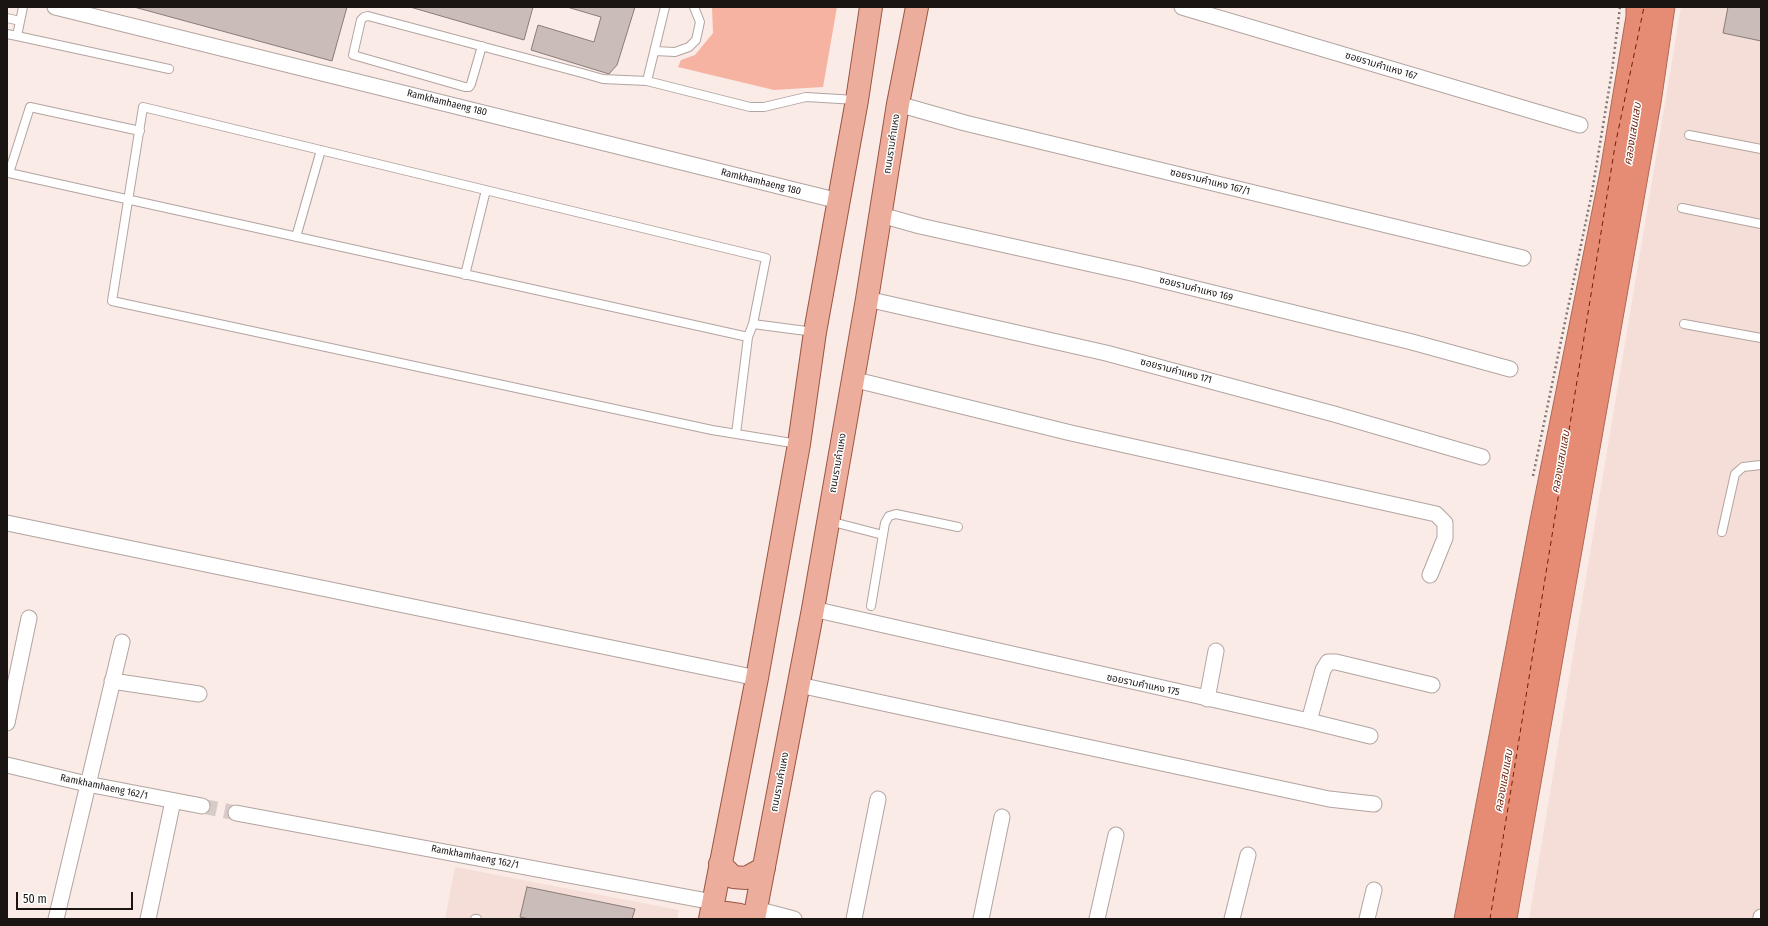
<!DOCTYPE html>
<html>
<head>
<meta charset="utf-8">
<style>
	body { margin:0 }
	#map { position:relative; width:1768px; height:926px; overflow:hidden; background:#faebe7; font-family:"Fira Sans Condensed",sans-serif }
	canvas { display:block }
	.frame { position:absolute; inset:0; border:8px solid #1a1513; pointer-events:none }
	.scale { position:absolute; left:16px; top:892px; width:117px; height:18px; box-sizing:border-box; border:2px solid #1a1513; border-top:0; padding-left:5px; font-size:12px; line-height:14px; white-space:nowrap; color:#1a1513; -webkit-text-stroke:3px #fff; paint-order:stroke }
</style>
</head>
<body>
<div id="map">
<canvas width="1768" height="926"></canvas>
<div class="frame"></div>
<div class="scale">50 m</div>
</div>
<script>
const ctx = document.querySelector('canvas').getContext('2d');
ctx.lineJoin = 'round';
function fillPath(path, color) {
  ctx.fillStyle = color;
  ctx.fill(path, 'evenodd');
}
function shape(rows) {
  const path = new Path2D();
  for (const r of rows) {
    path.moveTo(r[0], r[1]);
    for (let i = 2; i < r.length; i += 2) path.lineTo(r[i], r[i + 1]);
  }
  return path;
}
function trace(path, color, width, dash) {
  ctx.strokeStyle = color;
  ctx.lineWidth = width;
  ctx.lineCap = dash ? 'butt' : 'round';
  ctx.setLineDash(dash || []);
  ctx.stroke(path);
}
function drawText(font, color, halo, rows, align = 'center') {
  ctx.font = font + ' "Fira Sans Condensed","Noto Sans Thai",sans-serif';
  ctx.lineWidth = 3;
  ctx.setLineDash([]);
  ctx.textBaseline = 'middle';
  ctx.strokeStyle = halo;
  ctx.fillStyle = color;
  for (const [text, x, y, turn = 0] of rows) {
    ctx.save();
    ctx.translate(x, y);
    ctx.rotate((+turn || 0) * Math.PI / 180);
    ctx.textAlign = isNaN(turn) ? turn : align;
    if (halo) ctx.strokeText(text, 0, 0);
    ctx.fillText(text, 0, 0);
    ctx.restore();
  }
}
fillPath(shape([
	[1681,7,1761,7,1761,919,1529,919],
	[455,867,679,910,677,919,445,919]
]), '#f5ded7');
fillPath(shape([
	[712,7,837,7,823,87,774,90,678,67,681,60,695,55,713,33]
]), '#f7b3a1');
const water = shape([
	[1626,7,1675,7,1661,103,1517,919,1454,919,1530,520,1600,171,1626,16,1626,7]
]);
fillPath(water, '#e78c74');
trace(water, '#aa6857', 1);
trace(shape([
	[1490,919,1615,146,1644,7]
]), '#6f1f08', 1, [5, 4]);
const building = shape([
	[134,7,347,7,332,61,134,7],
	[410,7,533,7,524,40,410,7],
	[567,7,635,7,617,65,609,74,531,50,538,25,594,42,601,17,567,7],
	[1728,7,1761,7,1761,41,1723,33,1728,7],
	[527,887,635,909,632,919,529,919,520,917,527,887]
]);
fillPath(building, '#cabcb8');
trace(building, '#897c78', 1);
trace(shape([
	[202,806,236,813]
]), '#d8cbc7', 15, [15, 8]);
const service = shape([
	[23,7,17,36,169,69],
	[7,18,20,21],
	[7,34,17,36],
	[482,46,471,84,469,87,465,87,353,55,361,20,364,17,368,16,582,73,603,79,647,81,750,107,764,107,806,97,856,100],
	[655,51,675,52,689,47,696,40,700,22,694,7],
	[647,81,665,7],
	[140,131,30,107,9,173,748,337,736,434],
	[1689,135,1761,149],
	[1682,208,1761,224],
	[296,237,321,150],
	[465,275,486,190],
	[753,324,814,332],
	[1684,324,1761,338],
	[748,337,753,324,766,258,143,107,112,301,712,430,798,444],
	[829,521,883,535],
	[1722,532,1735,474,1743,467,1761,465],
	[871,606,885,523,889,516,896,514,958,527],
	[475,919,477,919]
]);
const minor = shape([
	[55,7,839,201],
	[1182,7,1580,125],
	[898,104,965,123,1523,258],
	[881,215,920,226,1136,274,1412,342,1510,369],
	[867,299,1106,353,1334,414,1482,457],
	[852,379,1071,433,1436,514,1445,523,1445,538,1430,575],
	[7,523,757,678],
	[813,609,1309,721,1323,670,1328,662,1336,662,1432,685],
	[112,681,199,694],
	[799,685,1329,799,1374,804],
	[1207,699,1216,651],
	[1309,721,1370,736],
	[7,723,29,618],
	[7,765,87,784,202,806],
	[236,813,713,902],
	[756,909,794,919],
	[56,919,122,642],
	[148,919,173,801],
	[854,919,878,799],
	[981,919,1002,817],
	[1097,919,1116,835],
	[1232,919,1248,855],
	[1367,919,1374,890],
	[1761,919,1761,917]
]);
const primary = shape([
	[720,864,733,877,746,878,764,868],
	[710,919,757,678,799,444,815,332,857,100,871,7],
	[712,919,726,913,740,915,744,919],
	[754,919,813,609,867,299,898,104,917,7]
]);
trace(service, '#b2a4a0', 10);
trace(minor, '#b2a4a0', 17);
trace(primary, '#9b5542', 24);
trace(shape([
	[1533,476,1592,192,1612,71,1620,7]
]), '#807673', 2.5, [2, 3]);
trace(service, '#fff', 8);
trace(minor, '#fff', 15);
trace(primary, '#ecad9d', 22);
drawText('10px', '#1a1513', '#fff', [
	["ซอยรามคำแหง 167",1381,66,17],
	["Ramkhamhaeng 180",447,103,14],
	["ถนนรามคำแหง",892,144,-81],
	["Ramkhamhaeng 180",761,182,14],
	["ซอยรามคำแหง 167/1",1210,182,14],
	["ซอยรามคำแหง 169",1196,289,14],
	["ซอยรามคำแหง 171",1176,371,15],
	["ถนนรามคำแหง",838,463,-80],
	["ซอยรามคำแหง 175",1143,685,12],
	["ถนนรามคำแหง",780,782,-79],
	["Ramkhamhaeng 162/1",104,787,12],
	["Ramkhamhaeng 162/1",475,857,11]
]);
drawText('italic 11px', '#6f1f08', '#fff', [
	["คลองแสนแสบ",1633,134,-81],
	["คลองแสนแสบ",1561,462,-80],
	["คลองแสนแสบ",1504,781,-80]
]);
</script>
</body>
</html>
